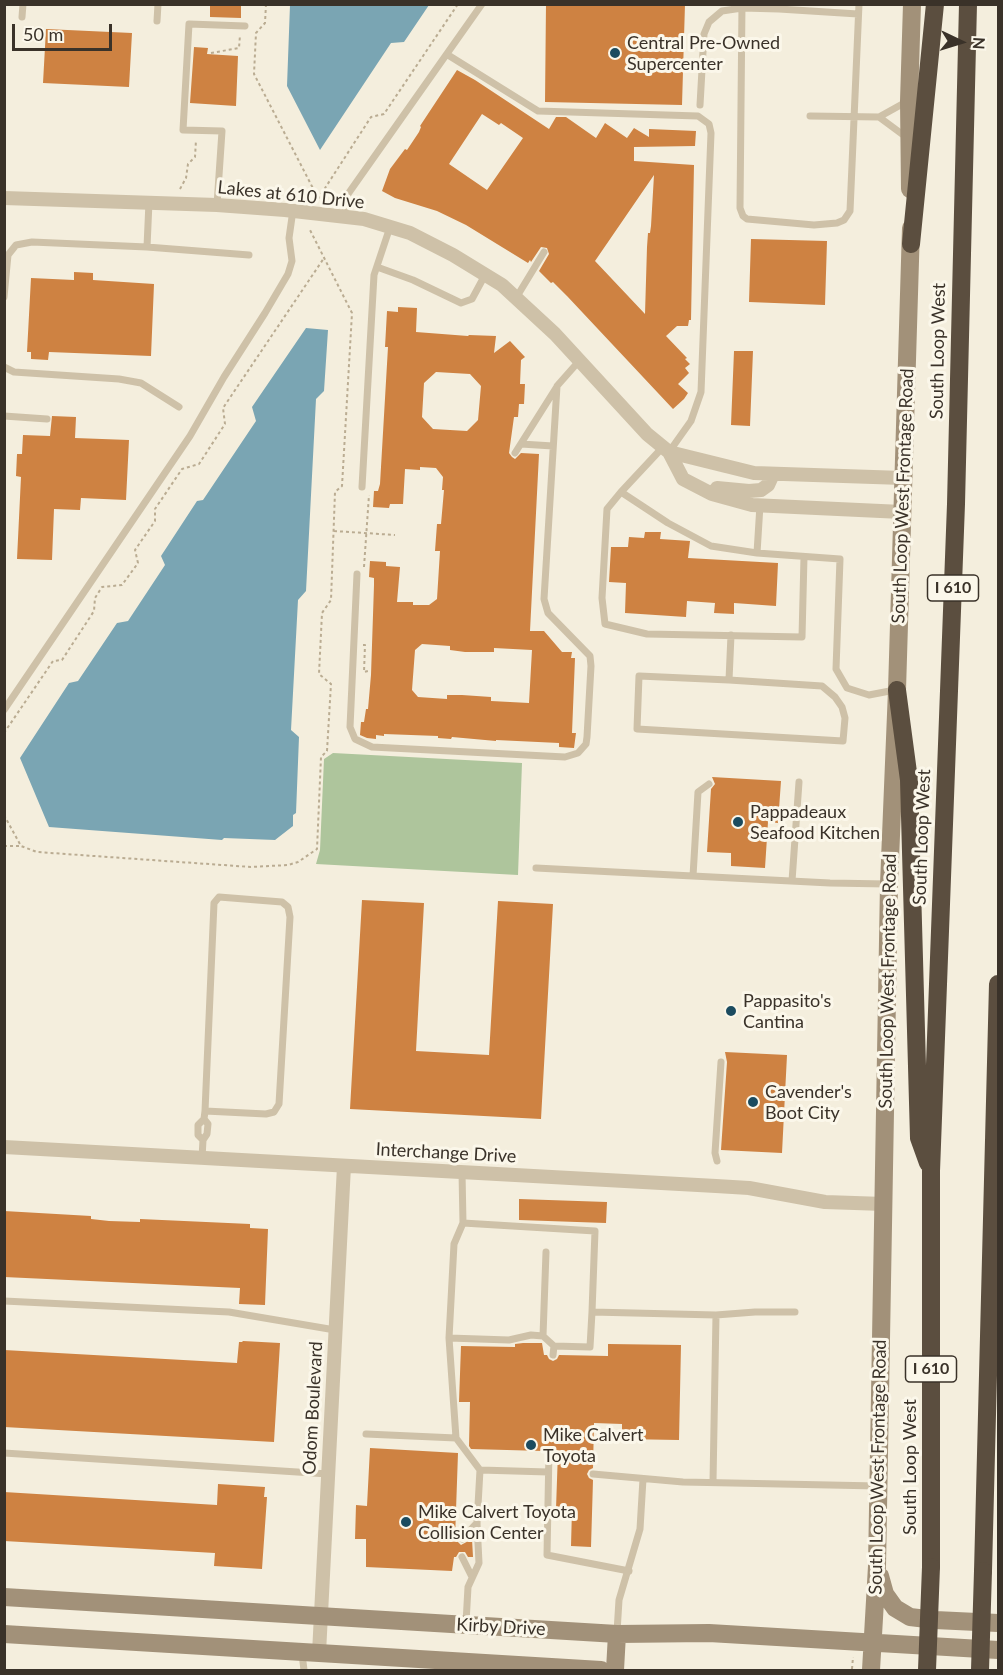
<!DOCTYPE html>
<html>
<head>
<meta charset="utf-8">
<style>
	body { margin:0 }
	#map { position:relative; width:1003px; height:1675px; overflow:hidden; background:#f4eedd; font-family:Lato,sans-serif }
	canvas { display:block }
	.frame { position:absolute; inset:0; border:6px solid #3a3229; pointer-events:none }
	.north { position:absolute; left:931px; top:12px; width:60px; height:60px; -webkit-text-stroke:4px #fbf7ea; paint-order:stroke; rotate:94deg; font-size:16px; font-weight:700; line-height:24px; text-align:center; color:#3a3229 }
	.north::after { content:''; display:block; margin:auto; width:21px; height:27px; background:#3a3229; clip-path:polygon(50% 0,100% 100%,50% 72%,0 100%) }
	.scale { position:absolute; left:12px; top:24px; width:100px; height:27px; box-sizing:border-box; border:3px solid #3a3229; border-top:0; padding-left:8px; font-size:18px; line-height:21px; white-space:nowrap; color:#3a3229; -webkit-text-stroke:4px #fbf7ea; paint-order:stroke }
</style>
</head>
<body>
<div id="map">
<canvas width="1003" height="1675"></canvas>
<div class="frame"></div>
<div class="north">N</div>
<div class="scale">50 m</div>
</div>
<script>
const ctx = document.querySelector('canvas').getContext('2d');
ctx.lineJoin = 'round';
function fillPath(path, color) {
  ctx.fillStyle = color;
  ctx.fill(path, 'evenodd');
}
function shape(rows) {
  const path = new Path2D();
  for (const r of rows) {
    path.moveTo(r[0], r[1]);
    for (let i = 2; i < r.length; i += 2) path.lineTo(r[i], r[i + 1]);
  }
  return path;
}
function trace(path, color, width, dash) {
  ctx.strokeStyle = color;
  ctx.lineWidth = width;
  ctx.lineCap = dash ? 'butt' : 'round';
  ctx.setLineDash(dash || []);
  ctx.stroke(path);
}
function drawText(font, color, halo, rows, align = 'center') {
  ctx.font = font + ' Lato,sans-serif';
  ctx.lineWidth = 6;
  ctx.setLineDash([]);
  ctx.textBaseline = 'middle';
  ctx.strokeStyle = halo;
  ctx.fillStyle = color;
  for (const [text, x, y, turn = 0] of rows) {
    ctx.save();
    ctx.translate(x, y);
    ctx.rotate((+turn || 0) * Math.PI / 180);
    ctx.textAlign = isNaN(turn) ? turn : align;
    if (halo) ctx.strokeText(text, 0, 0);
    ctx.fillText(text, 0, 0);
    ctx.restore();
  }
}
fillPath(shape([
	[333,753,522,763,518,875,316,864,320,850,324,759]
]), '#aec59c');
fillPath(shape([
	[290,5,429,5,404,42,391,43,320,150,287,86],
	[306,328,328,330,324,391,316,399,306,591,298,600,291,730,299,737,296,813,293,815,293,826,275,840,224,838,222,840,49,827,20,758,69,683,78,681,117,623,128,621,165,565,161,556,197,501,203,500,256,421,252,407]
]), '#7aa5b3');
fillPath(shape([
	[210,4,241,4,241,18,210,17],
	[546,4,685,4,682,105,545,102],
	[46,29,132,33,129,87,43,83],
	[194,47,208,48,207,54,238,56,236,106,190,103],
	[457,70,475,80,549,129,556,117,566,117,596,138,605,123,627,138,634,128,649,137,649,129,696,131,695,146,634,147,634,161,694,165,691,320,689,320,688,326,677,326,666,336,687,358,685,359,690,364,685,368,689,373,678,384,688,393,684,399,673,409,567,296,553,282,551,283,539,271,549,254,547,248,541,247,531,262,530,260,528,263,466,225,437,211,395,198,382,191,390,169,405,149,407,150,419,132,421,127,420,126],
	[482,114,499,125,501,123,523,138,487,190,449,164],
	[654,175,651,226,650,233,648,233,647,247,645,314,595,261],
	[751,239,827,241,825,305,749,302],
	[74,272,93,273,93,280,154,284,151,356,49,352,48,360,31,359,31,352,27,352,31,278,74,280],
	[398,307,417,308,416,332,468,336,469,335,496,336,494,353,510,341,525,357,521,360,520,384,525,384,524,404,519,404,518,417,514,417,509,453,512,457,515,459,521,453,539,454,530,631,544,631,562,652,572,652,571,658,575,658,572,733,576,733,574,748,559,747,559,743,496,740,496,741,452,737,451,739,438,738,438,736,384,734,384,736,376,735,376,739,367,738,360,735,361,722,364,722,366,709,368,709,371,675,374,585,374,578,369,577,370,561,386,562,386,566,400,567,397,602,413,602,413,605,429,605,437,599,440,551,435,551,437,524,441,524,444,490,442,490,443,477,436,468,420,467,420,470,405,469,403,504,390,504,389,508,373,507,374,491,378,491,380,484,388,347,385,347,387,311,398,312],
	[436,372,470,374,481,386,478,420,467,431,433,429,422,417,424,383],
	[422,644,450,646,450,650,465,652,494,652,494,648,532,650,529,703,491,701,491,697,462,695,447,695,447,699,418,697,412,690,415,650],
	[734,351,753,351,750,426,731,425],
	[52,416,76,417,75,438,129,440,126,500,81,498,80,510,54,509,52,560,17,559,21,477,16,476,17,454,22,454,23,435,50,436],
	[645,532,661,532,660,539,690,541,688,558,778,563,776,606,734,603,734,614,714,613,715,603,687,601,686,617,625,613,626,583,609,582,611,547,628,547,629,537,644,538],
	[712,777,781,781,778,823,768,822,765,868,731,866,731,853,707,852,711,789,715,784],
	[362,900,424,903,416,1051,489,1055,498,901,553,904,541,1119,350,1109],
	[725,1052,787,1055,782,1153,721,1150,727,1062],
	[519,1199,607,1202,606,1223,519,1220],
	[4,1211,91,1216,91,1219,109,1221,140,1222,140,1219,250,1224,250,1228,268,1229,265,1305,239,1304,240,1288,4,1277],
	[243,1341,280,1343,274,1442,4,1427,4,1350,237,1363,239,1342,242,1342],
	[523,1343,542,1343,544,1355,547,1355,549,1359,553,1361,557,1359,559,1355,608,1356,608,1344,681,1345,679,1440,622,1439,622,1424,594,1423,593,1468,589,1470,587,1474,589,1478,593,1480,591,1547,571,1546,572,1509,556,1509,558,1451,555,1451,552,1447,547,1446,543,1451,471,1449,469,1446,470,1402,459,1402,461,1346,515,1347,515,1344],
	[370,1448,458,1453,455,1539,461,1545,472,1539,473,1557,468,1557,465,1552,459,1552,456,1557,454,1557,452,1571,366,1567,366,1539,355,1539,356,1505,367,1506],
	[218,1484,265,1487,264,1497,267,1497,262,1569,214,1566,215,1553,4,1541,4,1492,217,1505]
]), '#ce8242');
trace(shape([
	[266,4,265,23,256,33,254,74,318,198],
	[211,53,239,48,240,35],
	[180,189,186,178,188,164,195,157,196,140],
	[318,199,371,117,384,114,458,4],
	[334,531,395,535],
	[364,567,369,495],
	[363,645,365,645,364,672,368,671],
	[4,733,53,661,62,660,94,611,95,598,102,587,122,585,138,563,135,550,155,521,155,509,182,469,199,464,225,424,223,408,324,258],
	[4,815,21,846,37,852,251,867,288,865,298,862,317,849,321,757,327,751,331,684,319,674,322,613,331,600,335,492,342,486,352,313,309,228],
	[4,846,20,846],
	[852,1669,853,1657]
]), '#baac92', 2, [3, 3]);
trace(shape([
	[742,4,740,208,743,216,747,219,814,225,837,223,844,220,850,211,859,4],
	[22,17,23,4],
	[157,21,158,4],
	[448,55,538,111,698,116,709,124,711,133,701,392,691,421,669,452],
	[700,105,704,34,709,22,722,11,742,8,779,9,858,14],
	[810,116,879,117,906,102],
	[879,117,906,137],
	[149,202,147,247,249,255],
	[217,205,222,131,183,130,189,24,245,26],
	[344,217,348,194,482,4],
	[377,267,413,280,461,303,472,299,485,275],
	[4,297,8,255,16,245,32,242,147,247],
	[516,298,544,252],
	[4,367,14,372,119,379,141,383,179,407],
	[4,416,47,419],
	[521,444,553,446],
	[663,447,621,492,668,523,711,546,757,553],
	[515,453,556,388],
	[362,487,374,275,390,227],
	[621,492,607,509,602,598,605,624,647,634,802,637,804,557],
	[760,505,757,553,840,559,836,669,847,688,869,695,895,690],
	[357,574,350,727,355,739,372,747,565,757,578,753,586,744,587,737,591,666,590,656,548,613,544,599,557,386,580,360],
	[729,680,639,676,637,729,843,741,845,718,842,707,835,697,822,686,729,680,731,635],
	[4,710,190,436,224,377,265,313,288,274,292,261,289,238,293,210],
	[536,868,830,883,887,884],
	[693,876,698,792,709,784],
	[792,881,799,782],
	[204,1119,205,1111,214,903,219,897,282,902,288,907,290,917,279,1104,274,1112,266,1114,205,1111],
	[202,1158,203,1140,207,1134,208,1124,204,1119,198,1125,198,1135,203,1140],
	[717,1161,715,1153,721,1062],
	[462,1172,463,1223,454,1244,449,1338,456,1438,480,1470,477,1523,479,1563,468,1587,466,1623],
	[463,1223,595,1231,592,1312,716,1315,713,1482],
	[4,1301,229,1312,335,1330],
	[716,1315,755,1312,795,1312],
	[543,1336,546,1252],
	[449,1338,509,1340,531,1335,543,1336,554,1346,590,1347,592,1312],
	[553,1355,554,1346],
	[366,1434,456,1438],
	[549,1451,547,1555,629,1571],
	[4,1453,328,1474],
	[480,1470,548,1472],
	[593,1474,683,1482,878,1486],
	[462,1539,477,1523],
	[462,1557,472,1577],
	[617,1632,619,1600,640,1529,643,1479],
	[302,1654,304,1670]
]), '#cec1a8', 7);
trace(shape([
	[4,198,217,205,285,210,364,219,410,233,453,255,502,285,555,334,647,434,669,452,683,479,712,494,752,505,902,512],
	[669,452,754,473,903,478],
	[717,488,749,491,761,490,768,485,773,474],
	[4,1147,716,1186,749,1188,825,1202,884,1204],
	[319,1653,344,1166]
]), '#cec1a8', 14);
trace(shape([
	[910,189,909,101,912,4],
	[880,1576,885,1594,895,1608,910,1617,935,1620,998,1623],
	[4,1597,617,1634,709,1633,998,1650],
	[4,1634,601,1670],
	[615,1670,617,1634],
	[871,1670,877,1566,889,884,897,690,911,228]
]), '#a29179', 18);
trace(shape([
	[911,244,935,4],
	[897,690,909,780,919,1138,928,1163],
	[931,1567,931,1171,956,504,968,4],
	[983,1571,998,984]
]), '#5b4e3f', 18);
trace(shape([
	[927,1670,931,1567],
	[980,1670,983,1571]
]), '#5b4e3f', 18);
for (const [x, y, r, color] of [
	[615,53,6,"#1b4b5f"],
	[738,822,6,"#1b4b5f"],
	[731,1011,6,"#1b4b5f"],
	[753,1102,6,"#1b4b5f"],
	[531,1445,6,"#1b4b5f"],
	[406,1522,6,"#1b4b5f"]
]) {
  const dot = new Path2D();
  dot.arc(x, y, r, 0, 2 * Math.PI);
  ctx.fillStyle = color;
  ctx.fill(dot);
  trace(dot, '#fbf7ea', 2);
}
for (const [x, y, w] of [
	[953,588,51],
	[931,1369,51]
]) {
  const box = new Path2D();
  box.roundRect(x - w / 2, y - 13, w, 26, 4.5);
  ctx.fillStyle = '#fbf7ea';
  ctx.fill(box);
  trace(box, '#3a3229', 1.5);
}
drawText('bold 16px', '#3a3229', null, [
	["I 610",953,588],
	["I 610",931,1369]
]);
drawText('18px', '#3a3229', '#fbf7ea', [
	["Central Pre-Owned",627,43],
	["Supercenter",627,64],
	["Pappadeaux",750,812],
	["Seafood Kitchen",750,833],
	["Pappasito's",743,1001],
	["Cantina",743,1022],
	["Cavender's",765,1092],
	["Boot City",765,1113],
	["Mike Calvert",543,1435],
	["Toyota",543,1456],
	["Mike Calvert Toyota",418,1512],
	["Collision Center",418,1533]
], 'left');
drawText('18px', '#3a3229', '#fbf7ea', [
	["Lakes at 610 Drive",291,195,6],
	["South Loop West",938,351,-89],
	["South Loop West Frontage Road",903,496,-88],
	["South Loop West",922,837,-88],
	["South Loop West Frontage Road",888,981,-89],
	["Interchange Drive",446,1153,3],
	["Odom Boulevard",313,1408,-87],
	["South Loop West Frontage Road",878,1467,-89],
	["South Loop West",910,1467,-90],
	["Kirby Drive",501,1627,3]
]);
</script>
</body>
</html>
